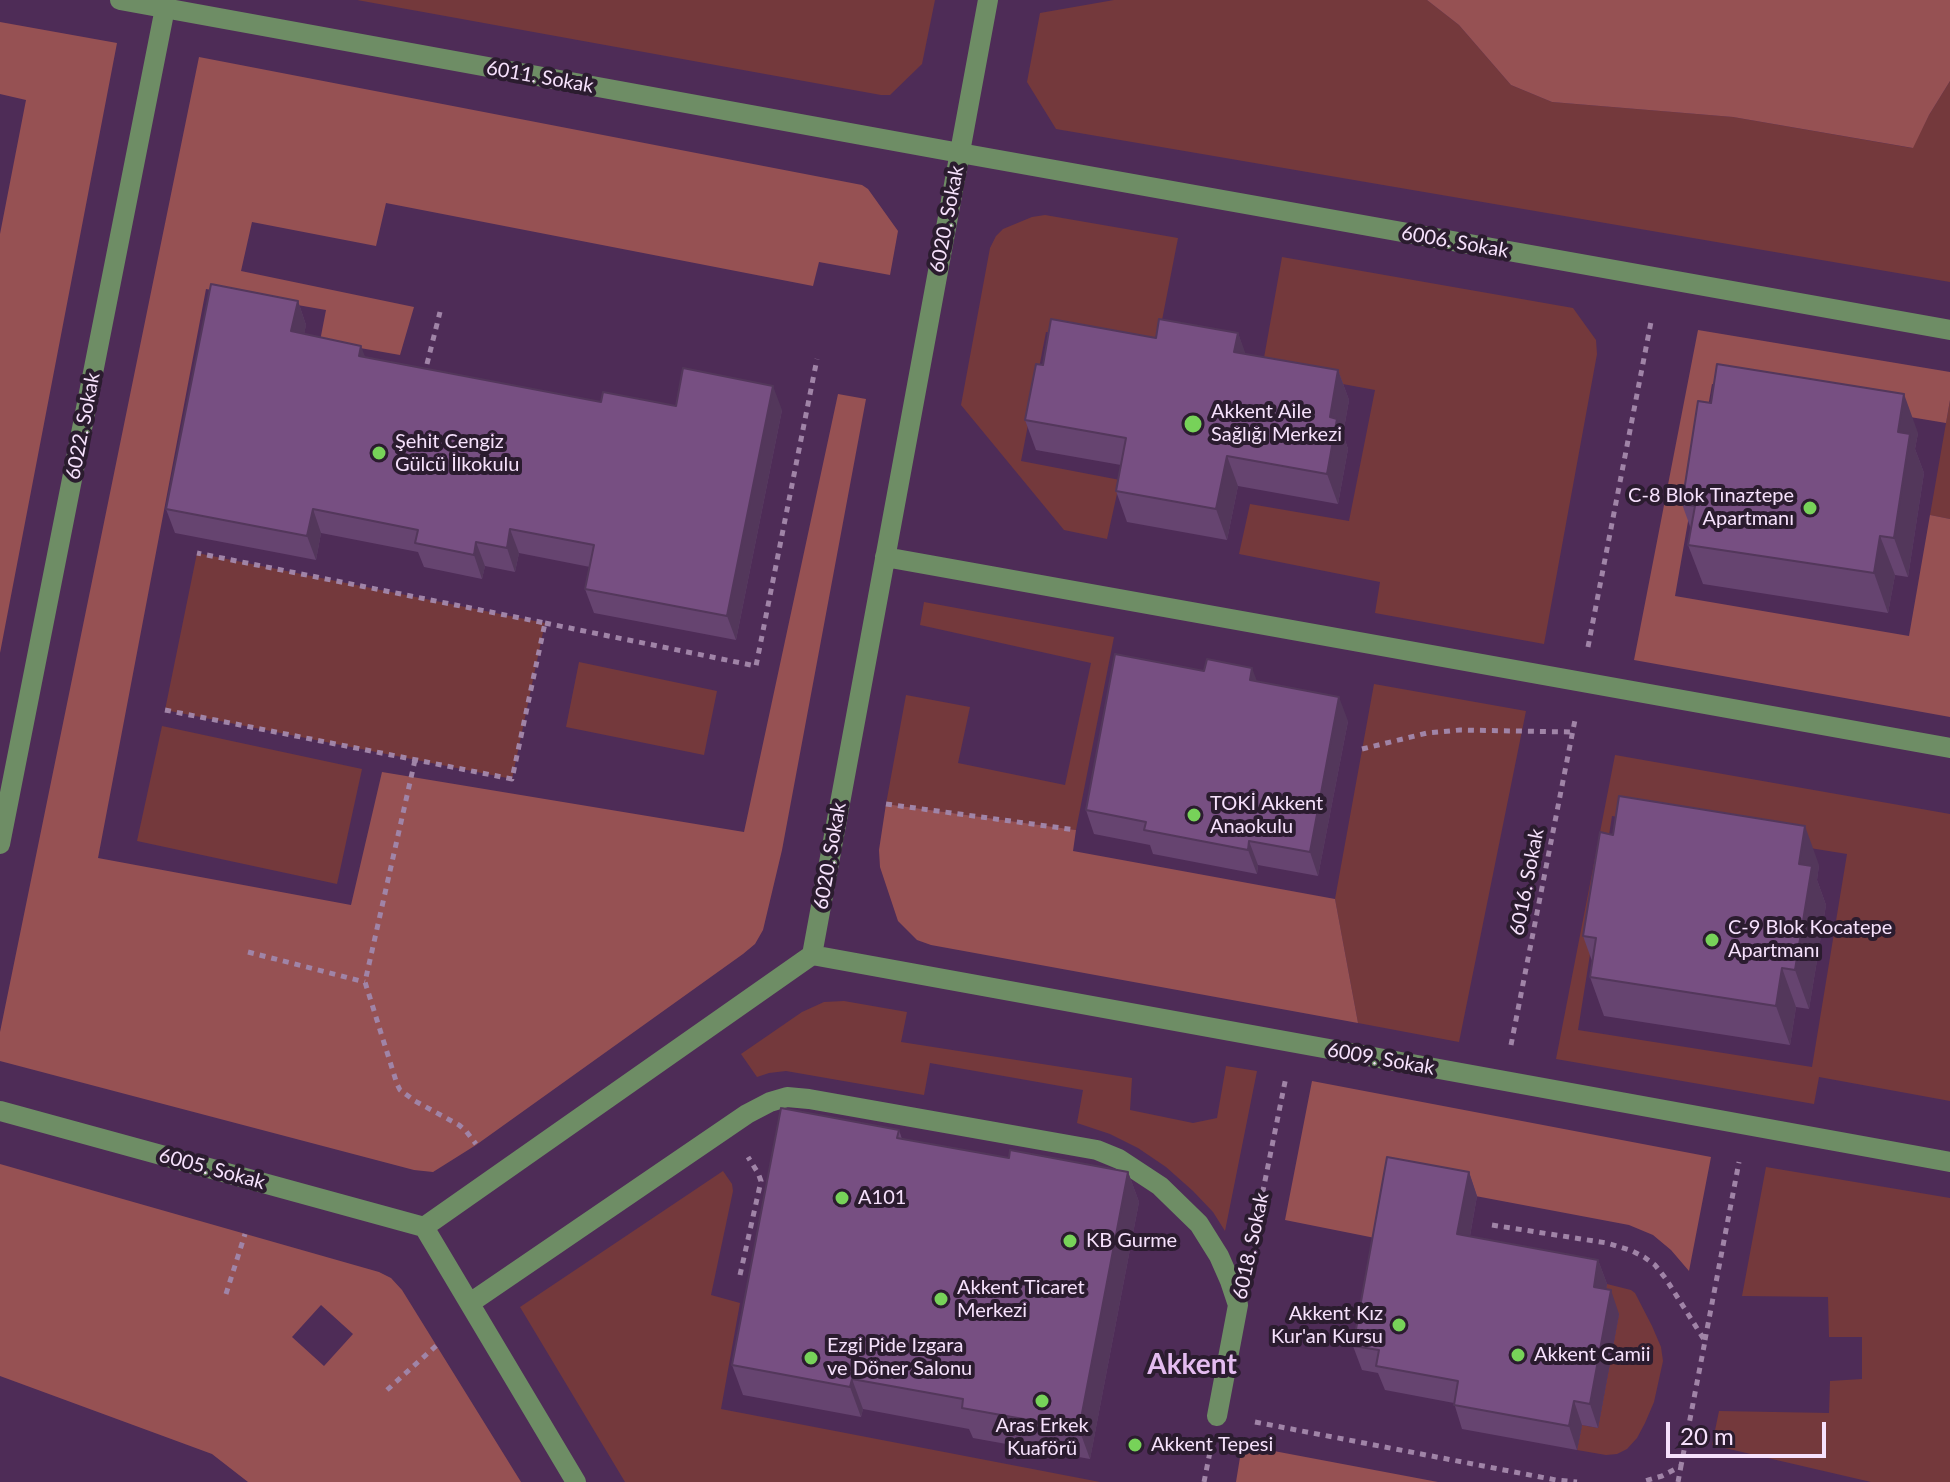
<!DOCTYPE html>
<html>
<head>
<meta charset="utf-8">
<style>
	body { margin:0 }
	#map { position:relative; width:1950px; height:1482px; overflow:hidden; background:#4e2c57; font-family:Lato,sans-serif }
	canvas { display:block }
	.scale { position:absolute; left:1666px; top:1422px; width:160px; height:36px; box-sizing:border-box; border:4px solid #f6e1fc; border-top:0; padding-left:10px; font-size:24px; line-height:28px; white-space:nowrap; color:#f6e1fc; -webkit-text-stroke:6px #2b1c2f; paint-order:stroke }
</style>
</head>
<body>
<div id="map">
<canvas width="1950" height="1482"></canvas>
<div class="scale">20 m</div>
</div>
<script>
const ctx = document.querySelector('canvas').getContext('2d');
ctx.lineJoin = 'round';
function fillPath(path, color) {
  ctx.fillStyle = color;
  ctx.fill(path, 'evenodd');
}
function shape(rows) {
  const path = new Path2D();
  for (const r of rows) {
    path.moveTo(r[0], r[1]);
    for (let i = 2; i < r.length; i += 2) path.lineTo(r[i], r[i + 1]);
  }
  return path;
}
function trace(path, color, width, dash) {
  ctx.strokeStyle = color;
  ctx.lineWidth = width;
  ctx.lineCap = dash ? 'butt' : 'round';
  ctx.setLineDash(dash || []);
  ctx.stroke(path);
}
function drawText(font, color, halo, rows, align = 'center') {
  ctx.font = font + ' Lato,sans-serif';
  ctx.lineWidth = 8;
  ctx.setLineDash([]);
  ctx.textBaseline = 'middle';
  ctx.strokeStyle = halo;
  ctx.fillStyle = color;
  for (const [text, x, y, turn = 0] of rows) {
    ctx.save();
    ctx.translate(x, y);
    ctx.rotate((+turn || 0) * Math.PI / 180);
    ctx.textAlign = isNaN(turn) ? turn : align;
    if (halo) ctx.strokeText(text, 0, 0);
    ctx.fillText(text, 0, 0);
    ctx.restore();
  }
}
fillPath(shape([
	[357,0,935,0,922,64,890,95,881,95],
	[1114,0,1427,0,1459,25,1511,85,1552,102,1733,117,1912,148,1929,115,1950,81,1950,282,1056,129,1027,82,1040,13],
	[1045,215,1178,238,1156,351,1046,332,1021,461,1120,480,1107,539,1064,530,961,405,990,248,996,236,1003,229,1032,217],
	[1282,257,1573,308,1596,340,1597,354,1544,644,1375,613,1380,582,1239,554,1250,504,1349,521,1375,390,1262,369],
	[1950,400,1950,519,1930,515],
	[197,553,545,623,512,779,165,710],
	[924,602,1114,637,1076,830,886,804,906,695,970,707,958,763,1065,785,1091,663,920,625],
	[579,662,717,691,704,755,566,727],
	[1374,684,1526,711,1459,1042,1358,1023,1335,899],
	[162,726,362,769,337,884,137,841],
	[1615,755,1950,814,1950,1101,1819,1077,1814,1104,1556,1059],
	[1612,816,1847,854,1812,1067,1578,1030],
	[844,1001,907,1012,901,1042,1132,1078,1130,1110,1193,1123,1217,1118,1226,1066,1257,1071,1225,1231,1213,1212,1193,1191,1166,1167,1138,1148,1110,1134,1077,1123,1083,1090,930,1063,924,1095,786,1071,769,1073,757,1077,741,1054,802,1012,824,1002],
	[1766,1167,1950,1198,1950,1482,1871,1482,1712,1445,1719,1411,1829,1413,1830,1381,1862,1379,1862,1337,1829,1337,1828,1297,1742,1296],
	[723,1171,732,1184,733,1191,711,1295,740,1303,721,1409,1100,1482,625,1482,520,1307],
	[1607,1284,1631,1290,1635,1293,1652,1326,1661,1347,1663,1361,1654,1402,1645,1423,1637,1438,1627,1449,1617,1454,1606,1455,1577,1450,1582,1425,1598,1428,1619,1314,1602,1311]
]), '#74393c');
fillPath(shape([
	[1427,0,1950,0,1950,81,1929,115,1913,148,1733,117,1552,102,1511,85,1459,25],
	[0,22,117,43,0,653,0,234,26,100,0,94],
	[199,57,862,185,868,189,898,231,890,275,819,262,813,286,386,203,376,246,252,222,241,271,414,307,400,355,320,341,326,310,206,289,98,858,351,905,382,772,744,832,838,394,866,399,782,850,763,930,755,944,743,954,476,1145,433,1172,414,1170,0,1061,0,1032],
	[1698,330,1950,372,1950,400,1946,423,1712,384,1675,596,1909,636,1930,515,1950,519,1950,717,1634,660],
	[886,804,1076,830,1073,851,1335,899,1358,1023,931,945,917,940,898,921,880,867,879,850],
	[1312,1081,1711,1157,1689,1271,1671,1250,1653,1235,1629,1225,1396,1181,1385,1240,1285,1220],
	[0,1164,379,1272,391,1278,402,1290,521,1482,248,1482,212,1454,0,1376],
	[321,1305,353,1334,324,1366,292,1337],
	[1242,1445,1438,1482,1236,1482]
]), '#965153');
trace(shape([
	[427,364,440,312],
	[545,623,756,666,817,359],
	[1588,647,1651,322],
	[165,710,512,779,545,623,197,553],
	[1362,749,1427,733,1460,730,1572,732],
	[415,760,365,982,397,1084,400,1090,415,1101,459,1125,466,1131,476,1144],
	[886,804,1076,830],
	[248,952,365,982],
	[1511,1045,1575,720],
	[1492,1225,1607,1243,1630,1250,1644,1257,1655,1265,1666,1279,1705,1341,1681,1466,1662,1476,1641,1482],
	[1253,1240,1286,1077],
	[740,1275,761,1181,758,1173,748,1157],
	[226,1294,245,1234],
	[1705,1340,1739,1162],
	[387,1390,437,1345],
	[1255,1422,1556,1480,1577,1482],
	[1204,1482,1210,1452],
	[1678,1482,1681,1466]
]), '#a084a7', 5, [6, 6]);
trace(shape([
	[120,0,960,153,1950,330],
	[885,557,1950,748],
	[0,844,165,8],
	[812,955,1950,1162],
	[0,1111,424,1227],
	[470,1303,747,1114,770,1102,787,1097,809,1099,1097,1150,1119,1159,1160,1186,1199,1224,1219,1256,1230,1281,1238,1305,1217,1416],
	[576,1482,424,1227,812,955,988,0]
]), '#6e8d65', 20);
fillPath(shape([
	[298,301,306,325,304,334,365,357,601,402,782,410,736,640,594,613,585,589,590,567,519,553,515,572,485,566,482,579,424,567,418,552,321,533,316,560,175,533,166,509],
	[1238,333,1245,354,1338,370,1349,400,1343,434,1348,449,1338,504,1238,486,1227,540,1127,522,1116,491,1121,465,1036,450,1025,420,1043,365,1156,338],
	[1918,433,1915,449,1924,473,1908,577,1895,575,1888,613,1703,584,1688,545,1691,529,1682,504],
	[1257,681,1348,721,1318,876,1258,865,1257,874,1153,854,1150,845,1094,834,1086,810],
	[1819,865,1817,880,1826,905,1809,1009,1796,1007,1790,1045,1604,1016,1590,977,1592,961,1583,936],
	[899,1130,902,1139,1009,1158,1128,1172,1139,1202,1090,1459,973,1438,969,1429,863,1409,861,1417,743,1395,732,1365],
	[1469,1172,1477,1196,1470,1236,1598,1260,1607,1284,1606,1289,1619,1314,1598,1428,1582,1425,1577,1450,1462,1429,1454,1403,1385,1390,1378,1373,1362,1370,1353,1346]
]), '#664470');
fillPath(shape([
	[298,301,306,325,300,355,291,331],
	[1238,333,1249,363,1234,352],
	[361,346,370,370,359,356],
	[1338,370,1349,400,1343,434,1348,449,1338,504,1327,474,1330,417],
	[773,386,782,410,736,640,727,616],
	[1904,394,1918,433,1915,449,1924,473,1908,577,1894,538,1898,432],
	[1227,456,1238,486,1227,540,1216,509],
	[313,509,321,533,316,560,307,536],
	[510,529,519,553,515,572,507,548],
	[1880,536,1895,575,1888,613,1874,573],
	[476,542,485,566,482,579,474,555],
	[1252,668,1261,692,1250,680],
	[1339,697,1348,721,1318,876,1310,852],
	[1805,826,1819,865,1817,880,1826,905,1809,1009,1795,970,1799,864],
	[1249,841,1258,865,1257,874,1248,850],
	[1782,968,1796,1007,1790,1045,1776,1006],
	[1128,1172,1139,1202,1090,1459,1079,1429],
	[1469,1172,1477,1196,1466,1258,1457,1234],
	[1598,1260,1607,1284,1602,1311,1594,1287],
	[1611,1290,1619,1314,1598,1428,1590,1404],
	[852,1379,863,1409,861,1417,850,1387],
	[1574,1401,1582,1425,1577,1450,1569,1426]
]), '#53375b');
const building = shape([
	[211,284,298,301,291,331,361,346,359,356,601,402,603,392,676,406,683,368,773,386,727,616,585,589,594,545,510,529,507,548,476,542,474,555,415,543,418,530,313,509,307,536,166,509,211,284],
	[1051,319,1156,338,1159,319,1238,333,1234,352,1338,370,1330,417,1337,419,1327,474,1227,456,1216,509,1116,491,1126,438,1025,420,1036,364,1043,365,1051,319],
	[1717,364,1904,394,1898,432,1910,434,1894,538,1880,536,1874,573,1688,545,1695,506,1682,504,1698,401,1711,403,1717,364],
	[1115,654,1204,671,1207,659,1252,668,1250,680,1339,697,1310,852,1249,841,1248,850,1144,830,1146,822,1086,810,1115,654],
	[1619,796,1805,826,1799,864,1812,866,1795,970,1782,968,1776,1006,1590,977,1596,938,1583,936,1600,832,1613,835,1619,796],
	[781,1108,899,1130,897,1138,1009,1158,1010,1150,1128,1172,1079,1429,962,1408,963,1399,852,1379,850,1387,732,1365,781,1108],
	[1387,1157,1469,1172,1457,1234,1598,1260,1594,1287,1611,1290,1590,1404,1574,1401,1569,1426,1454,1405,1458,1381,1376,1366,1379,1350,1353,1346,1387,1157]
]);
fillPath(building, '#774f82');
trace(building, '#53375b', 2);
for (const [x, y, r, color] of [
	[1193,424,10,"#77d259"],
	[379,453,8,"#77d259"],
	[1810,508,8,"#77d259"],
	[1194,815,8,"#77d259"],
	[1712,940,8,"#77d259"],
	[842,1198,8,"#77d259"],
	[1070,1241,8,"#77d259"],
	[941,1299,8,"#77d259"],
	[1399,1325,8,"#77d259"],
	[1518,1355,8,"#77d259"],
	[811,1358,8,"#77d259"],
	[1042,1401,8,"#77d259"],
	[1135,1445,8,"#77d259"]
]) {
  const dot = new Path2D();
  dot.arc(x, y, r, 0, 2 * Math.PI);
  ctx.fillStyle = color;
  ctx.fill(dot);
  trace(dot, '#2b1c2f', 3);
}
drawText('20px', '#f6e1fc', '#2b1c2f', [
	["6011. Sokak",540,77,10],
	["6020. Sokak",947,219,-79],
	["6006. Sokak",1455,242,10],
	["6022. Sokak",83,426,-79],
	["6020. Sokak",830,856,-80],
	["6016. Sokak",1527,882,-79],
	["6009. Sokak",1381,1059,10],
	["6005. Sokak",212,1169,15],
	["6018. Sokak",1251,1246,-78]
]);
drawText('20px', '#f6e1fc', '#2b1c2f', [
	["Akkent Aile",1211,412],
	["Sağlığı Merkezi",1211,435],
	["Şehit Cengiz",395,442],
	["Gülcü İlkokulu",395,465],
	["C-8 Blok Tınaztepe",1794,496,"right"],
	["Apartmanı",1794,519,"right"],
	["TOKİ Akkent",1210,804],
	["Anaokulu",1210,827],
	["C-9 Blok Kocatepe",1728,928],
	["Apartmanı",1728,951],
	["A101",858,1198],
	["KB Gurme",1086,1241],
	["Akkent Ticaret",957,1288],
	["Merkezi",957,1311],
	["Akkent Kız",1383,1314,"right"],
	["Kur'an Kursu",1383,1337,"right"],
	["Ezgi Pide Izgara",827,1346],
	["ve Döner Salonu",827,1369],
	["Akkent Camii",1534,1355],
	["Aras Erkek",1042,1426,"center"],
	["Kuaförü",1042,1449,"center"],
	["Akkent Tepesi",1151,1445]
], 'left');
drawText('bold 28px', '#e4bcf0', '#2b1c2f', [
	["Akkent",1192,1365]
]);
</script>
</body>
</html>
